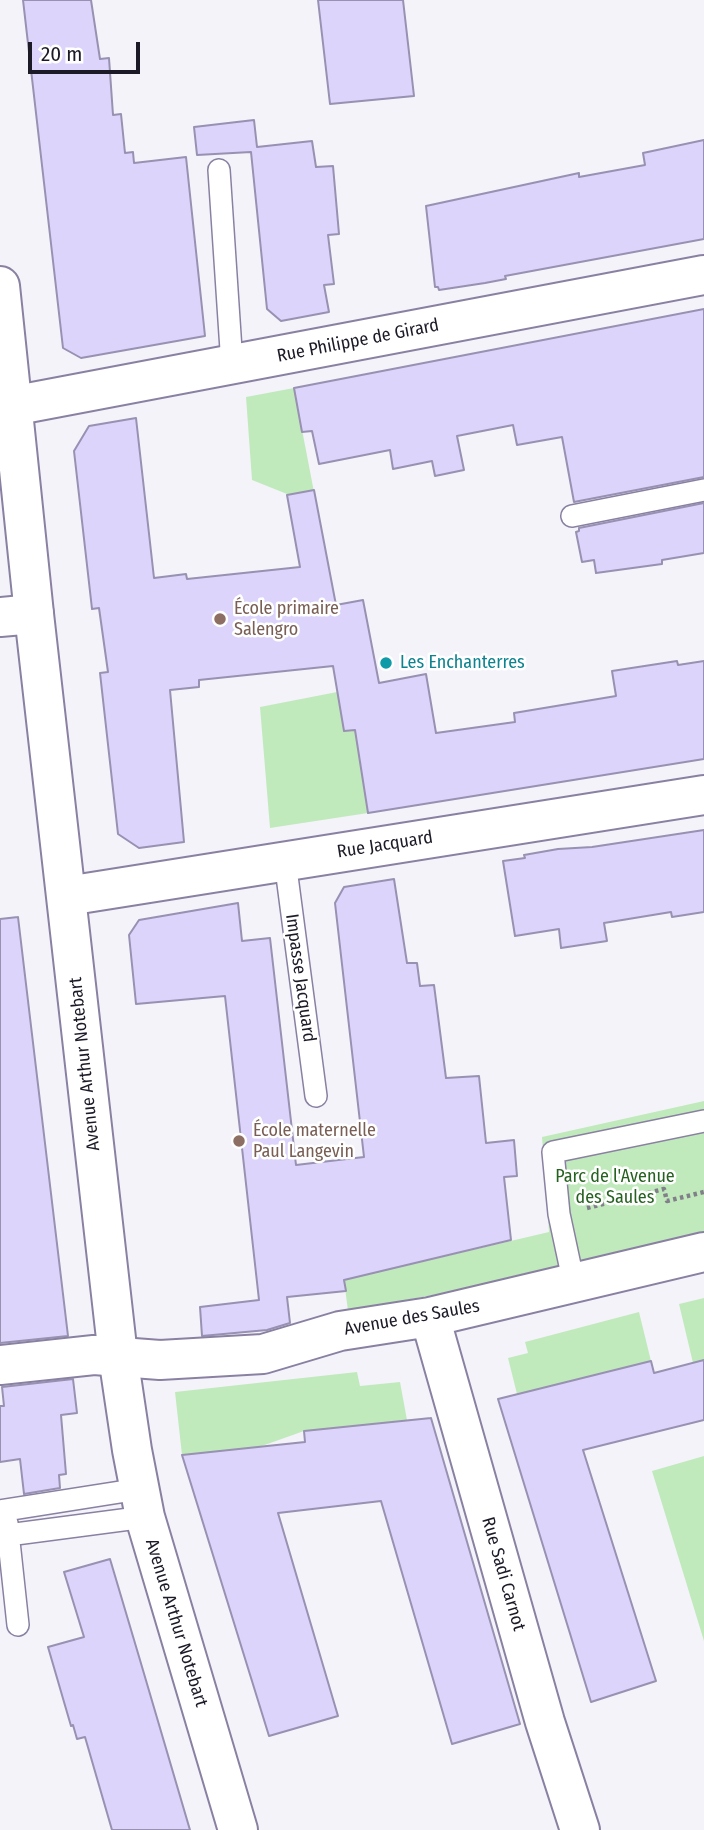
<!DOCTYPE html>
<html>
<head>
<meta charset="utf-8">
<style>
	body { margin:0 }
	#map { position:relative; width:704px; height:1830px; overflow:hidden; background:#f4f3fa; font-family:"Fira Sans Condensed",sans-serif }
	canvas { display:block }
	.scale { position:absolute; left:28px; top:42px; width:112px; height:32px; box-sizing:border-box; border:4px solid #1d1a27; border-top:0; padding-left:9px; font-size:21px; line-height:24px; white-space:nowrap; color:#1d1a27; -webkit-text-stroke:5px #fff; paint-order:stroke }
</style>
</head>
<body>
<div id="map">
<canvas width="704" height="1830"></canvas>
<div class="scale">20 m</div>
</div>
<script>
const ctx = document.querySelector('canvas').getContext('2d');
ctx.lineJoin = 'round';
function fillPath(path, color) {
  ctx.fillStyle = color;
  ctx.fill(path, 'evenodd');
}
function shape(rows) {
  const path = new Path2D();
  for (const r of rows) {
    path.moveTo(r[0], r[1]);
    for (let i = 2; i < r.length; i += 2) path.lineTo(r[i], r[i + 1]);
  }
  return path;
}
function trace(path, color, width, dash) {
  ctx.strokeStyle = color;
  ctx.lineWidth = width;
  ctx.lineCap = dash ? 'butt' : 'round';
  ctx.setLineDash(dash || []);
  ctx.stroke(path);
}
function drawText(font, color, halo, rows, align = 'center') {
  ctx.font = font + ' "Fira Sans Condensed",sans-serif';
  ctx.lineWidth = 5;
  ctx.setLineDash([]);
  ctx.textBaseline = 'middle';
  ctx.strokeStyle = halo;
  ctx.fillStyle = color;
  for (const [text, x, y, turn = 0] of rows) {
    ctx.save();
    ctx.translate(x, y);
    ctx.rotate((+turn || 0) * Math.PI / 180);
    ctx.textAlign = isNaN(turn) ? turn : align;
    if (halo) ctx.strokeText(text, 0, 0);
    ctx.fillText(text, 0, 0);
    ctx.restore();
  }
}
fillPath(shape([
	[294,388,314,492,292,496,252,480,246,397],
	[337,692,344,731,356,729,368,813,270,828,260,707],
	[704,1101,704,1233,497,1283,348,1311,344,1280,549,1232,542,1137],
	[704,1298,704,1360,693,1363,679,1304],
	[639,1312,651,1361,517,1394,508,1358,528,1353,525,1342],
	[357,1372,360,1386,400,1382,407,1420,304,1431,259,1447,182,1455,175,1392],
	[704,1456,704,1641,652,1471]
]), '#c1eabc');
const building = shape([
	[23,0,91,0,100,59,109,58,113,115,121,114,125,153,133,152,134,163,186,157,205,336,81,358,63,348,23,0],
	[318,0,403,0,414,96,330,104,318,0],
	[254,120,257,147,312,141,316,167,333,166,339,234,328,235,334,284,324,285,329,312,281,321,267,309,251,152,197,155,194,127,254,120],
	[704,140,704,239,505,276,506,279,485,283,439,290,438,287,435,287,426,206,579,173,579,177,645,165,643,153,704,140],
	[704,309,704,477,574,502,562,437,517,445,513,425,457,436,464,470,435,476,432,461,393,469,390,450,319,464,312,431,302,432,294,388,704,309],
	[136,418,154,578,186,574,187,579,300,567,287,495,314,490,336,605,363,600,379,683,426,674,436,733,515,722,514,713,616,696,612,671,677,661,678,665,704,661,704,759,368,813,355,730,344,731,333,666,199,680,199,687,170,690,184,842,139,848,118,834,100,673,108,672,99,608,92,609,74,451,89,426,136,418],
	[704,503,704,553,662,560,662,564,596,573,594,560,582,562,576,532,579,531,579,528,704,503],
	[704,830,704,912,672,917,671,912,604,923,607,941,561,948,559,929,515,936,503,861,525,858,524,855,558,849,592,847,704,830],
	[394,879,407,963,417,963,420,986,434,985,446,1078,479,1076,486,1143,514,1140,517,1176,504,1177,511,1240,344,1280,346,1291,287,1297,290,1323,267,1330,202,1336,200,1307,259,1300,225,996,136,1004,129,935,139,920,238,903,242,941,270,938,296,1165,364,1157,335,903,344,887,394,879],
	[18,917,68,1336,0,1343,0,919,18,917],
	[704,1360,704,1420,583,1450,656,1681,591,1702,498,1399,651,1361,654,1373,704,1360],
	[73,1379,77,1413,61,1415,66,1474,59,1475,60,1488,24,1494,20,1459,0,1462,0,1406,4,1406,2,1387,73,1379],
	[431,1418,520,1724,452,1744,381,1501,278,1513,338,1716,269,1736,182,1455,305,1442,304,1431,431,1418],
	[110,1559,140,1660,190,1830,112,1830,85,1737,77,1739,73,1725,71,1726,48,1647,84,1637,64,1572,110,1559]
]);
fillPath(building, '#dcd4fa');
trace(building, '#9891b2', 2);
const lane = shape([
	[219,170,232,365],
	[572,516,704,490],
	[285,861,316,1096],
	[574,1284,559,1214,553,1152,704,1121],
	[0,1511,139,1489],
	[7,1523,18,1625],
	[8,1535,145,1517]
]);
const street = shape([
	[12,406,704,275],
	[0,617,34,614],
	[67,896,704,795],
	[430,1317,545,1722,580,1830],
	[0,1365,94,1355,160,1360,263,1354,340,1331,430,1317,704,1252]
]);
const secondary = shape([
	[0,286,34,614,118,1356,132,1450,145,1517,238,1830]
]);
trace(lane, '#8a81a2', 24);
trace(street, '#8a81a2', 42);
trace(secondary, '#8a81a2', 42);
trace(shape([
	[587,1208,664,1189,667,1201,704,1192]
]), '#817f89', 4.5, [3.5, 3.5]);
trace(lane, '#fff', 21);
trace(street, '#fff', 38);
trace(secondary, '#fff', 38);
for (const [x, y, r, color] of [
	[220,619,7,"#8d6e63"],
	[386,663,7,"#0f9aa8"],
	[239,1141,7,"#8d6e63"]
]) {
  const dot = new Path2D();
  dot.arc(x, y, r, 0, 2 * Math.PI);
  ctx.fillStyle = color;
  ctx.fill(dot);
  trace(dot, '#fff', 2.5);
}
drawText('18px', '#1d1a27', '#fff', [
	["Rue Philippe de Girard",358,341,-11],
	["Rue Jacquard",385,845,-9],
	["Impasse Jacquard",300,978,82],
	["Avenue Arthur Notebart",85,1064,-96],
	["Avenue des Saules",412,1318,-10],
	["Rue Sadi Carnot",503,1574,74],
	["Avenue Arthur Notebart",176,1623,73]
]);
drawText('18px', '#785e54', '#fff', [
	["École primaire",234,609],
	["Salengro",234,630],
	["École maternelle",253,1131],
	["Paul Langevin",253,1152]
], 'left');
drawText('18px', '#0d838f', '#fff', [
	["Les Enchanterres",400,663]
], 'left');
drawText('18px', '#25611f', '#fff', [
	["Parc de l'Avenue",615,1177],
	["des Saules",615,1198]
]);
</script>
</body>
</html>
